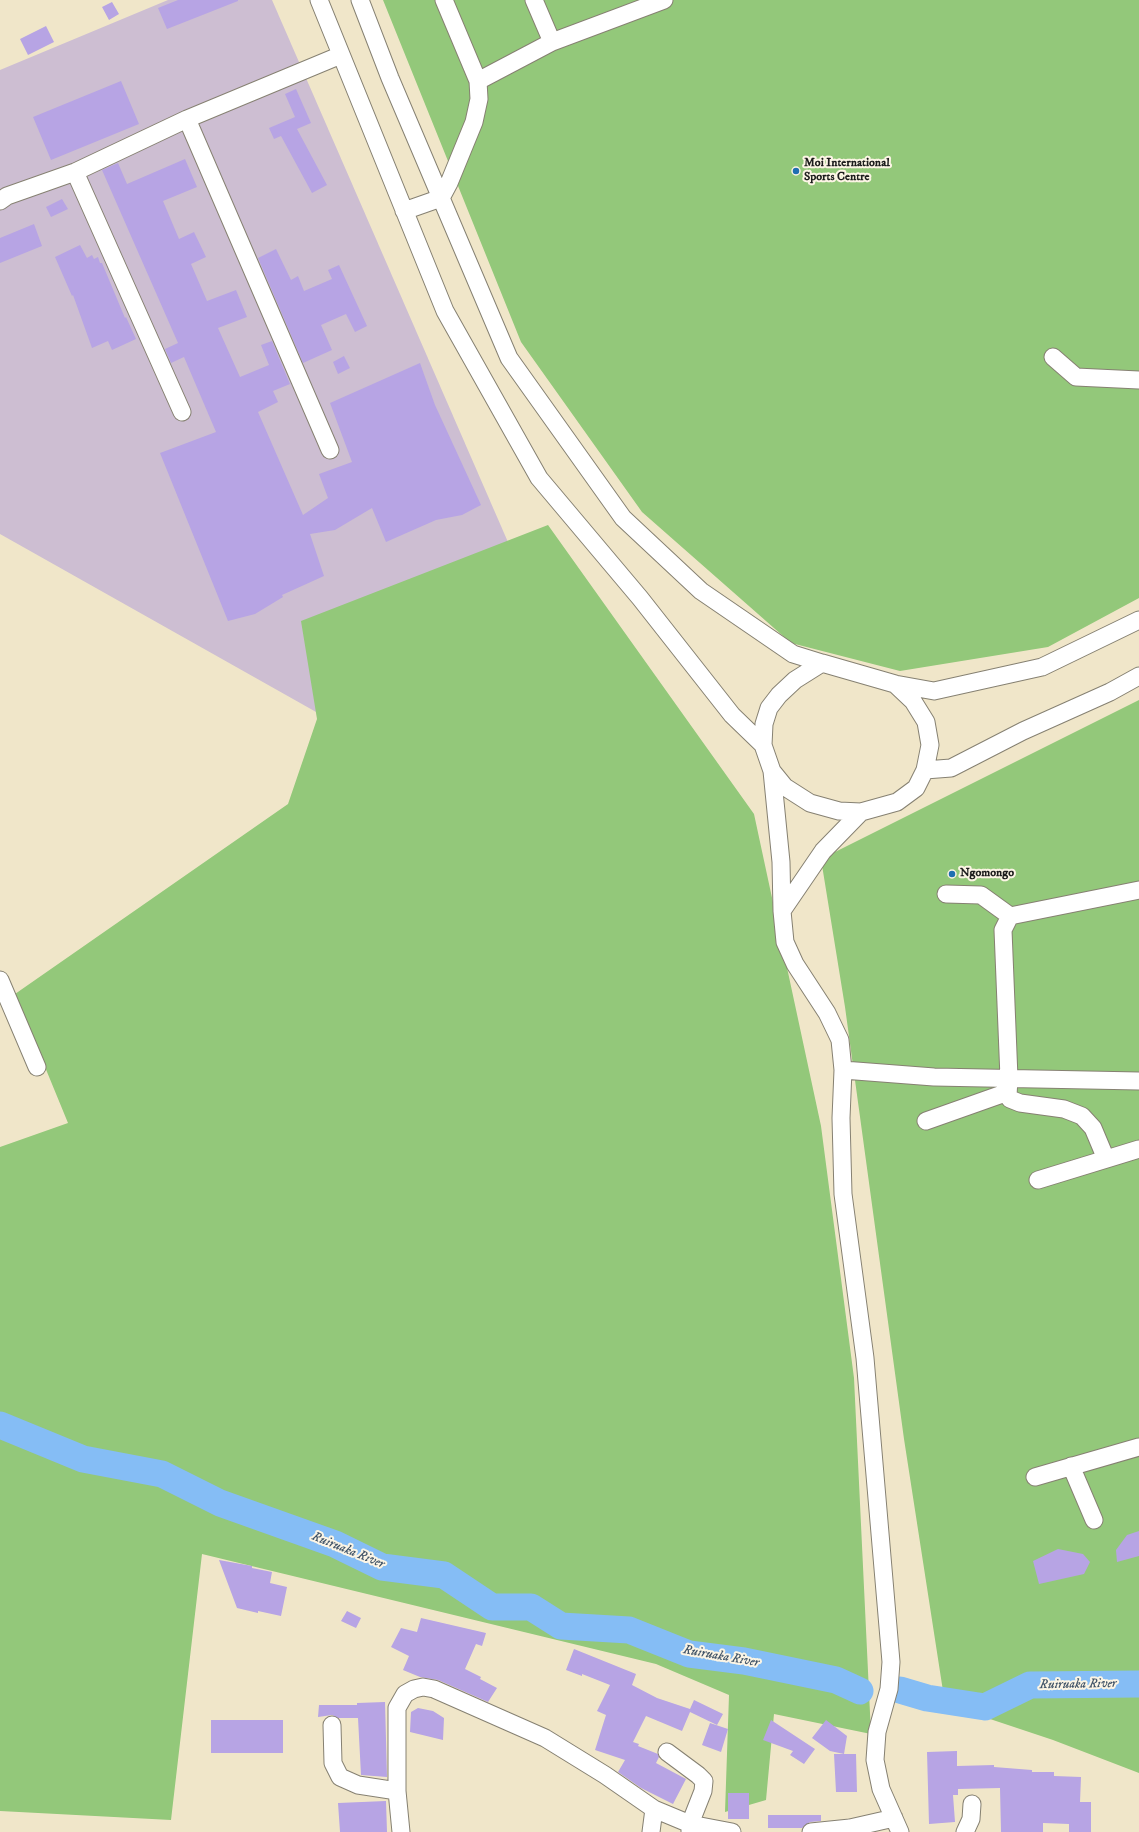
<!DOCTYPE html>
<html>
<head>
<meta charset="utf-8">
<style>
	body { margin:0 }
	canvas { display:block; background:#f0e6c9 }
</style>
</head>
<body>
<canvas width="1139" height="1832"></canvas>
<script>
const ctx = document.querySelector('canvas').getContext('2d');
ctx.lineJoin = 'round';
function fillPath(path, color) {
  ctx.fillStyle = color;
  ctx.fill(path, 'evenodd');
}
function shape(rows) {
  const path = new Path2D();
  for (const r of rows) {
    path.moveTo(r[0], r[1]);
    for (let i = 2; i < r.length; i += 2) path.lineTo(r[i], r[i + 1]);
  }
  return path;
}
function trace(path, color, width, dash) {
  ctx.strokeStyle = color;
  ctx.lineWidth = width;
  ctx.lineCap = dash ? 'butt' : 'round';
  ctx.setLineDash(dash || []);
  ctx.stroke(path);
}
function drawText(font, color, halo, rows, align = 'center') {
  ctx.font = font + ' "IM FELL DW Pica",serif';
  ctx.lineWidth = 4;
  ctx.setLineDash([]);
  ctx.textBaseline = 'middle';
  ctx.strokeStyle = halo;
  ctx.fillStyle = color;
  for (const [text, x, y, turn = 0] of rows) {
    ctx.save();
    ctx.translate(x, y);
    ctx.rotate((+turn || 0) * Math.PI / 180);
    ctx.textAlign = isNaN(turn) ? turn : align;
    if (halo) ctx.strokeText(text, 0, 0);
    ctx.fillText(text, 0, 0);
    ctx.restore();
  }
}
fillPath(shape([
	[168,0,272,0,585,719,428,775,0,534,0,70]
]), '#cdbed2');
fillPath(shape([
	[383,0,1139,0,1139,598,1048,647,900,671,791,643,642,512,521,342],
	[548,525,754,814,821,1126,854,1378,871,1734,774,1714,766,1800,725,1812,729,1695,656,1664,202,1554,171,1820,0,1811,0,1147,68,1123,15,994,288,804,317,719,301,621],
	[1139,700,1139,1773,1053,1740,945,1704,904,1439,845,1007,821,859]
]), '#93c87a');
trace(shape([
	[0,1425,83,1459,162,1474,220,1503,335,1544,382,1567,444,1575,492,1607,531,1607,561,1626,629,1630,689,1654,744,1661,836,1680,860,1691],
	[900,1690,927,1698,985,1707,1030,1685,1139,1684]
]), '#85bdf5', 27);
fillPath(shape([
	[178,0,238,0,238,1,167,29,158,8],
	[112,2,119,14,109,20,102,7],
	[46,26,54,42,28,55,20,39],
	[121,81,139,124,51,160,33,117],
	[296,89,311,123,297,129,327,185,312,193,281,136,274,139,269,128,295,117,285,94],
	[185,159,197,187,163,201,179,239,194,232,206,257,191,264,207,301,236,290,247,317,218,328,240,377,269,365,261,345,272,341,290,384,273,391,278,402,258,412,303,515,328,498,319,474,352,462,330,403,420,363,435,405,481,505,462,515,436,520,386,542,372,508,335,530,310,534,324,576,282,595,283,597,255,614,228,621,160,453,216,432,184,357,171,363,165,349,178,343,102,170,118,163,127,184],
	[62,199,68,209,51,217,46,207],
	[34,224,42,246,0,263,0,238],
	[80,245,87,258,92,255,94,259,98,257,100,263,102,263,125,318,126,317,136,339,112,350,108,341,92,348,73,295,72,296,55,257],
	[276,249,291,280,298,276,304,291,332,279,328,270,339,265,367,326,355,332,346,314,321,325,332,350,303,363,258,258],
	[344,356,350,368,338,374,333,362],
	[1139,1531,1139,1556,1117,1562,1116,1550,1127,1535],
	[1058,1549,1083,1554,1090,1562,1084,1574,1039,1584,1033,1561],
	[219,1560,252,1566,252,1568,272,1572,270,1583,287,1587,281,1616,258,1611,258,1613,237,1608],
	[347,1611,361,1618,356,1628,341,1621],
	[421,1618,486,1633,482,1646,476,1644,465,1669,481,1677,480,1679,497,1688,488,1702,438,1680,420,1677,403,1670,409,1656,391,1647,401,1628,417,1632],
	[574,1649,636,1674,632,1685,657,1698,690,1709,694,1700,723,1714,717,1725,690,1712,682,1731,646,1716,633,1742,639,1744,638,1746,658,1754,659,1757,656,1763,686,1779,673,1804,641,1788,618,1772,625,1760,595,1750,606,1715,597,1711,610,1685,582,1674,582,1676,566,1670],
	[385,1702,387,1777,361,1775,358,1718,338,1718,332,1715,318,1717,319,1705,357,1705,357,1703],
	[418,1708,433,1711,444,1718,443,1740,410,1732,411,1712],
	[211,1720,283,1720,283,1753,211,1753],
	[771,1720,815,1749,804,1764,790,1755,793,1751,763,1740],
	[826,1720,847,1736,844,1754,830,1751,812,1738],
	[710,1723,728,1729,721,1752,702,1745],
	[957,1751,957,1766,994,1765,994,1767,1032,1770,1032,1772,1054,1772,1054,1776,1081,1777,1080,1802,1091,1802,1091,1832,1069,1832,1069,1824,1043,1823,1043,1832,1001,1832,1000,1788,958,1789,958,1795,953,1795,955,1822,929,1824,927,1752],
	[834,1754,856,1754,857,1792,836,1792],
	[728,1793,749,1793,749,1819,728,1819],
	[386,1801,387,1832,340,1832,338,1803],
	[768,1815,821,1815,821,1821,810,1822,802,1828,768,1828]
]), '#b7a4e4');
const minor = shape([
	[319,0,445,311,539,478,640,598,732,715,763,745],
	[360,0,390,78,509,358,623,518,701,591,793,654,822,663],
	[534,0,552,42],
	[478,81,552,42,664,0],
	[187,119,330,450],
	[75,172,182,412],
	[0,201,7,196,75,172,187,119,341,55],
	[404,211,441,198,449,183,474,122,479,99,478,81,444,0],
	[1053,357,1076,377,1139,380],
	[822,663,895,684,913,701,926,722,930,745,925,770,916,788,897,802,861,812,839,811,810,803,785,787,772,771,763,745,764,724,769,708,779,695,795,680,822,663],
	[895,684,934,691,1042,667,1139,620],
	[925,770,951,768,1023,731,1110,692,1139,676],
	[772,771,781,862,782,911,785,942,795,964,827,1013,840,1040,843,1070,841,1118,843,1194,865,1358,891,1662,889,1689,877,1732,875,1760,881,1789,900,1832],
	[946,894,981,895,1010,916],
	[782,911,823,851,861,812],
	[0,980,37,1067],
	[843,1070,934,1077,1139,1081],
	[926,1121,1008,1092],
	[1106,1159,1093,1128,1082,1116,1064,1109,1020,1103,1010,1099,1008,1096,1009,1078,1003,930,1010,916,1139,890],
	[1038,1180,1139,1149],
	[1071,1466,1094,1520],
	[1035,1477,1139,1447],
	[332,1725,333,1763,340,1777,358,1785,397,1791],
	[667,1752,698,1775,704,1781,703,1791,690,1824,690,1832],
	[401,1832,397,1791,397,1708,405,1694,414,1689,423,1687,434,1689,545,1738,605,1775,654,1809,690,1824,732,1832],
	[651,1832,654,1809],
	[811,1832,850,1828,894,1818],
	[965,1832,971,1819,972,1804]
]);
trace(minor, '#868172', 19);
trace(minor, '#fff', 17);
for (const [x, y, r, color] of [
	[796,171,4,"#1f6fb2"],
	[952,874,4,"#1f6fb2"]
]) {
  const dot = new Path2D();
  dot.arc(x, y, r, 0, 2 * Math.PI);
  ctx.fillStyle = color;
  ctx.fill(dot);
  trace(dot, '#fcf5e5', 1.5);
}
drawText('bold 12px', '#1c1c1c', '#fcf5e5', [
	["Moi International",804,164],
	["Sports Centre",804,178],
	["Ngomongo",960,874]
], 'left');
drawText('italic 13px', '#415468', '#fcf5e5', [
	["Ruiruaka River",348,1551,22],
	["Ruiruaka River",721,1657,10],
	["Ruiruaka River",1078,1685,-1]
]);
</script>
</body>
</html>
